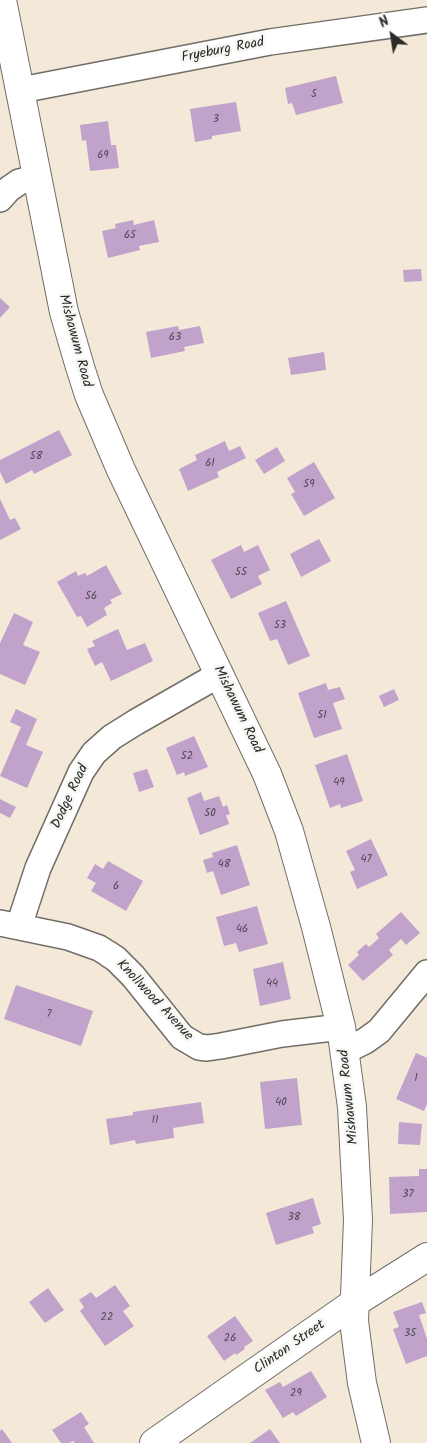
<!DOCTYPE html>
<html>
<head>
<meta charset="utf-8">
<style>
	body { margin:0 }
	#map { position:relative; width:427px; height:1443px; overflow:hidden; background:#f4e9d8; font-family:Kalam,sans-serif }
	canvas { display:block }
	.north { position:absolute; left:367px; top:10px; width:50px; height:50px; -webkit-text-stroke:4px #f6f6f2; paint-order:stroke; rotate:329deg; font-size:14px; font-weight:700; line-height:20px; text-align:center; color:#2b2b2b }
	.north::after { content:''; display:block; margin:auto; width:18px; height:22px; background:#2b2b2b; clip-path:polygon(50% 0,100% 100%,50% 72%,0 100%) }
</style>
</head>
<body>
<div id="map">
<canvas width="427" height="1443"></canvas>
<div class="north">N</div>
</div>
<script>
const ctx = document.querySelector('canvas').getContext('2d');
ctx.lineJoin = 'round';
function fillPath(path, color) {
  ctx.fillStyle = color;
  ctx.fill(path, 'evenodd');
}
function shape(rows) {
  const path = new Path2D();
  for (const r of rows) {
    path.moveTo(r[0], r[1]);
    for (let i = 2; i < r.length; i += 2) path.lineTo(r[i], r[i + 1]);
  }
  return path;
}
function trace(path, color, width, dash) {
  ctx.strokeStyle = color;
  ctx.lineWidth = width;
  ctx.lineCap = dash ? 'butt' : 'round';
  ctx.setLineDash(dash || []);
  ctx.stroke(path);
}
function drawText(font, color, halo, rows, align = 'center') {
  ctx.font = font + ' Kalam,sans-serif';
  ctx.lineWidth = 5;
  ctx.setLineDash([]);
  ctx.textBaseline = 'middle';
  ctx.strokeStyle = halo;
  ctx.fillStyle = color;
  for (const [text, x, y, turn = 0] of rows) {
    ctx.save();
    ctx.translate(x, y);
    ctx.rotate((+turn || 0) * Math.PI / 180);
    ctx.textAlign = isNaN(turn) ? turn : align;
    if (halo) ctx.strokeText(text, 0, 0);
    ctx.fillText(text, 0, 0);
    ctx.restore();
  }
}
fillPath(shape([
	[336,76,343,103,296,115,292,103,288,104,285,88],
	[236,102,241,131,212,136,212,139,195,142,190,109],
	[108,121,111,145,116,145,119,168,90,171,86,140,82,141,80,125],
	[133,220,134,225,154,220,159,242,139,246,140,250,108,258,102,231,116,228,115,224],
	[421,269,422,281,404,282,403,270],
	[0,298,10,307,0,318],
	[178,326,179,330,200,326,204,343,184,347,185,351,151,358,146,332],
	[324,352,326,370,291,375,288,358],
	[59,430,72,455,34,474,32,470,6,484,0,472,0,460],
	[225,441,229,451,240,446,246,458,217,472,219,477,188,491,179,469,197,460,195,455],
	[277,447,285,461,264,474,255,460],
	[314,462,335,498,304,516,291,494,295,492,287,478],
	[0,499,10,520,15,518,21,529,0,540],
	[319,539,331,561,301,577,290,554],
	[241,545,244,552,258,545,270,570,258,576,262,584,231,599,211,560],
	[106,565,122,594,110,600,112,603,104,608,107,615,87,627,81,616,77,617,57,582,76,571,78,576,85,573,87,576],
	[286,601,310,656,288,665,277,639,270,641,258,613],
	[14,613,33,622,23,645,40,652,25,685,0,674,0,643],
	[118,629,127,650,145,643,153,661,111,681,102,662,95,666,87,649,95,646,92,641],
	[326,683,328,690,340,687,345,699,333,703,342,729,314,738,298,693],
	[394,689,399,700,384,707,379,696],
	[16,709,37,719,26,745,43,752,27,788,0,776,21,727,10,722],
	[194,736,208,767,185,776,184,772,177,775,166,748],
	[347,754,363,801,341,808,340,804,330,808,315,765],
	[147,769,154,787,139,792,133,773],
	[201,792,204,801,219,796,223,807,227,805,230,814,226,815,229,824,200,835,187,798],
	[0,799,16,807,10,818,0,813],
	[371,839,388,875,357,889,350,872,355,870,346,851],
	[237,845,250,885,221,895,213,871,207,873,203,860,213,857,212,853],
	[108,861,143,881,126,911,91,891,96,883,87,878,95,864,103,869],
	[257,906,268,944,239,952,236,943,224,946,216,917],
	[401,912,420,933,406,945,401,939,389,950,393,955,363,981,348,965,359,955,357,952,366,944,369,947,379,938,376,934],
	[283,962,291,999,260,1006,253,969],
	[16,985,93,1011,81,1046,4,1019],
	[416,1053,427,1058,427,1104,424,1111,396,1099],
	[297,1078,302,1125,265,1129,260,1082],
	[201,1102,204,1123,173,1128,174,1138,136,1144,135,1140,110,1145,106,1119,133,1115,133,1112],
	[399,1122,422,1124,420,1145,398,1144],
	[419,1169,427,1169,427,1212,390,1214,389,1177,419,1176],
	[313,1198,321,1224,312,1227,314,1233,276,1245,266,1213],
	[115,1285,130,1306,123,1311,134,1326,105,1346,80,1311,84,1307,79,1300,91,1292,96,1298],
	[48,1288,64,1310,45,1323,29,1302],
	[422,1302,426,1313,419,1315,427,1339,427,1356,406,1364,393,1329,399,1327,393,1312],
	[235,1316,253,1341,244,1347,245,1349,236,1355,235,1353,224,1361,207,1336],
	[311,1371,327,1397,296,1416,293,1412,283,1418,265,1390,280,1382,283,1387],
	[81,1412,89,1424,84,1427,94,1443,75,1443,73,1441,69,1443,61,1443,52,1430],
	[2,1429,12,1443,0,1443,0,1431],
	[270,1429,280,1443,250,1443]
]), '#c0a2cb');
const street = shape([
	[21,90,270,42,427,20],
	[0,199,9,189,19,182,38,177],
	[0,923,68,937,99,948,107,953,116,959,133,976,182,1037,199,1047,207,1048,221,1046,282,1034,341,1027],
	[19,926,38,868,81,772,94,753,112,737,136,722,220,674],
	[345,1048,355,1046,365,1041,379,1031,427,973]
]);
const secondary = shape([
	[2,0,64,312,80,367,89,395,121,470,267,774,289,831,316,927,341,1027,352,1107,358,1220,354,1321,362,1383,376,1443],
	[154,1443,354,1303,427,1257]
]);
trace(street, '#716e68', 28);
trace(secondary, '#716e68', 30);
trace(street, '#fff', 25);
trace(secondary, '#fff', 28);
drawText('11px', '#504953', null, [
	["5",314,95],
	["3",216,120],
	["69",103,156],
	["65",130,236],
	["63",175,338],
	["58",36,457],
	["61",210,464],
	["59",309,485],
	["55",241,573],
	["56",91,597],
	["53",280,626],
	["51",322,716],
	["52",187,757],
	["49",339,783],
	["50",210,814],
	["47",366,860],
	["48",224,865],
	["6",116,887],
	["46",242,930],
	["44",272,984],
	["7",49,1015],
	["1",416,1079],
	["40",281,1103],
	["11",155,1121],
	["37",408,1195],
	["38",294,1218],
	["22",107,1318],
	["35",410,1334],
	["26",230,1339],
	["29",296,1394]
]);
drawText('14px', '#2b2b2b', '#f6f6f2', [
	["Fryeburg Road",223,51,-11],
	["Mishawum Road",74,341,75],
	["Mishawum Road",237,710,64],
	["Dodge Road",71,797,-65],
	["Knollwood Avenue",154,1001,47],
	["Mishawum Road",350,1097,-96],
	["Clinton Street",290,1348,-35]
]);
</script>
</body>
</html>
